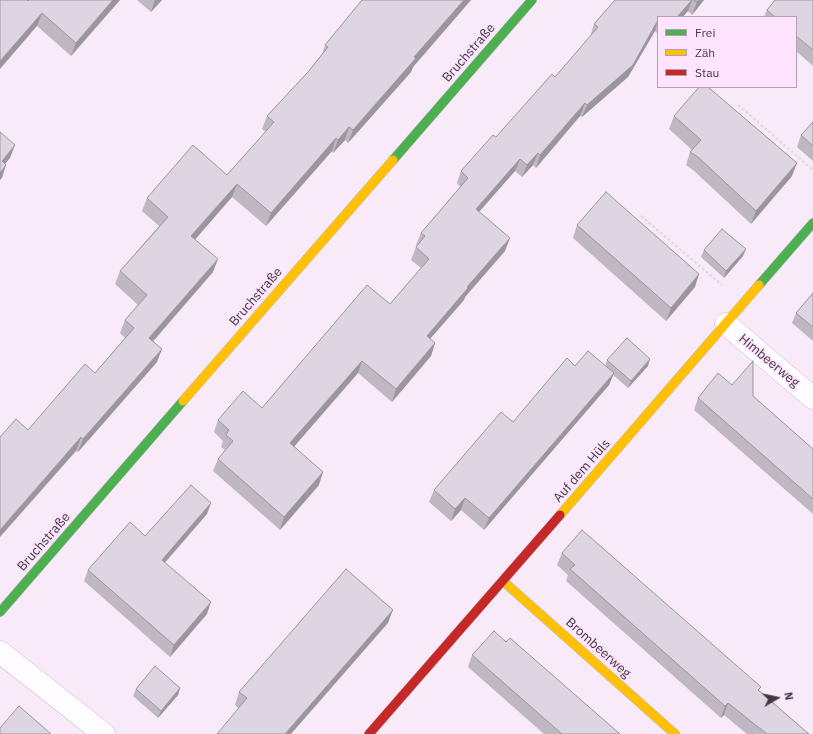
<!DOCTYPE html>
<html>
<head>
<meta charset="utf-8">
<style>
	body { margin:0 }
	#map { position:relative; width:813px; height:734px; overflow:hidden; background:#f8eaf9; font-family:"IBM Plex Sans",sans-serif }
	canvas { display:block }
	.legend { position:absolute; left:657px; top:16px; width:140px; height:72px; box-sizing:border-box; background:#fee4ff; border:1px solid #b29fb3; margin:0; padding:5px 7px; list-style:none; font-size:12px; color:#413741 }
	.legend li { display:flex; align-items:center; gap:8px; height:20px }
	.legend b { width:20px; border:1px solid #b29fb3 }
	.north { position:absolute; left:757px; top:678px; width:40px; height:40px; -webkit-text-stroke:3px #fee4ff; paint-order:stroke; rotate:81deg; font-size:11px; font-weight:700; line-height:16px; text-align:center; color:#413741 }
	.north::after { content:''; display:block; margin:auto; width:14px; height:18px; background:#413741; clip-path:polygon(50% 0,100% 100%,50% 72%,0 100%) }
</style>
</head>
<body>
<div id="map">
<canvas width="813" height="734"></canvas>
<ul class="legend">
<li><b style="height:5px;background:#4caf50"></b>Frei</li>
<li><b style="height:5px;background:#ffc107"></b>Zäh</li>
<li><b style="height:5px;background:#c62828"></b>Stau</li>
</ul>
<div class="north">N</div>
</div>
<script>
const ctx = document.querySelector('canvas').getContext('2d');
ctx.lineJoin = 'round';
function shape(rows) {
  const path = new Path2D();
  for (const r of rows) {
    path.moveTo(r[0], r[1]);
    for (let i = 2; i < r.length; i += 2) path.lineTo(r[i], r[i + 1]);
  }
  return path;
}
function trace(path, color, width, dash) {
  ctx.strokeStyle = color;
  ctx.lineWidth = width;
  ctx.lineCap = dash ? 'butt' : 'round';
  ctx.setLineDash(dash || []);
  ctx.stroke(path);
}
function fillPath(path, color) {
  ctx.fillStyle = color;
  ctx.fill(path, 'evenodd');
}
function drawText(font, color, halo, rows, align = 'center') {
  ctx.font = font + ' "IBM Plex Sans",sans-serif';
  ctx.lineWidth = 3;
  ctx.setLineDash([]);
  ctx.textBaseline = 'middle';
  ctx.strokeStyle = halo;
  ctx.fillStyle = color;
  for (const [text, x, y, turn = 0] of rows) {
    ctx.save();
    ctx.translate(x, y);
    ctx.rotate((+turn || 0) * Math.PI / 180);
    ctx.textAlign = isNaN(turn) ? turn : align;
    if (halo) ctx.strokeText(text, 0, 0);
    ctx.fillText(text, 0, 0);
    ctx.restore();
  }
}
const street = shape([
	[726,324,813,398],
	[0,652,104,734]
]);
const fast = shape([
	[393,160,532,0],
	[759,285,813,223],
	[0,612,183,401]
]);
const slow = shape([
	[183,401,393,160],
	[560,515,759,285],
	[503,581,675,734]
]);
const jam = shape([
	[369,734,560,515]
]);
trace(street, '#c4b9c4', 23);
trace(fast, '#c4b9c4', 10);
trace(slow, '#c4b9c4', 10);
trace(jam, '#c4b9c4', 10);
trace(shape([
	[738,105,813,170],
	[641,216,722,285]
]), '#e0dce0', 2.5, [3, 2]);
trace(street, '#fefcfe', 22);
trace(fast, '#4caf50', 9);
trace(slow, '#ffc107', 9);
trace(jam, '#c62828', 9);
fillPath(shape([
	[120,0,71,56,37,26,28,1],
	[137,0,162,0,151,12],
	[361,0,471,0,413,67,411,72,348,143,345,140,333,153,332,151,266,226,232,197,195,239,213,272,153,342,157,362,78,452,76,451,28,430,95,373,125,338,120,333,125,320,138,305,115,284,120,271,159,226,142,211,147,198,227,175,266,132,262,129,267,116,308,72,322,54,325,45,361,2],
	[615,0,704,0,692,15,688,11,658,17,658,34,655,31,628,77,582,117,580,116,536,168,533,165,522,177,515,171,479,212,505,251,465,297,464,300,430,339,435,343,431,356,392,402,358,373,294,446,319,485,280,530,213,471,218,459,225,450,221,447,223,441,214,432,218,420,262,408,390,304,421,268,411,260,416,247,417,246,416,245,421,233,460,187,457,183,461,171,496,137,555,77,590,37,594,24],
	[813,0,813,66,796,51,796,17,764,17,767,10],
	[674,116,792,176,751,224,693,170,686,165,690,152,692,150,669,129],
	[813,122,813,161,797,147,801,135],
	[577,225,695,287,666,321,573,238],
	[704,250,743,256,724,278,701,257],
	[813,293,813,341,792,323,796,313],
	[607,360,648,366,628,388,613,375,609,385,484,530,461,510,451,521,429,502,434,490,513,422,575,366,605,366],
	[732,385,753,396,813,449,813,514,694,410,698,398],
	[207,514,165,563,207,614,170,657,84,581,88,570,145,536],
	[562,553,760,691,809,734,747,734,724,715,721,718,566,581,568,575,557,565],
	[388,623,238,708,235,705,239,692],
	[506,642,620,734,544,734,468,667,472,655],
	[180,688,178,695,158,718,133,696,136,689]
]), '#bfb7c2');
fillPath(shape([
	[113,0,120,0,71,56,76,43],
	[155,0,162,0,151,12],
	[464,0,471,0,413,67,411,72,348,143,353,130,414,57],
	[692,0,688,11,683,17,677,17],
	[699,0,704,0,692,15,697,2],
	[42,13,37,26,0,69,0,61],
	[658,20,655,31,628,77,582,117,587,105],
	[585,103,580,116,536,168,540,155],
	[349,127,345,140,333,153,338,140],
	[336,138,332,151,266,226,271,213],
	[15,145,10,158,0,170,2,161],
	[538,153,533,165,522,177,527,165],
	[520,159,515,171,471,221,476,209],
	[797,163,792,176,751,224,756,211],
	[6,165,2,178,0,180,0,173],
	[237,184,232,197,187,249,191,236],
	[510,238,505,251,465,297,464,300,422,348,427,336,467,287],
	[746,249,743,256,724,278,726,271],
	[218,259,213,272,144,351,149,338],
	[699,274,695,287,666,321,671,308],
	[435,343,431,356,392,402,396,389],
	[162,349,157,362,78,452,83,439],
	[650,359,648,366,628,388,631,381],
	[362,361,358,373,286,456,290,443],
	[614,373,609,385,484,530,489,518],
	[81,437,76,451,0,537,0,530],
	[323,472,319,485,280,530,284,517],
	[465,498,461,510,451,521,455,509],
	[211,503,207,514,157,571,162,560],
	[211,602,207,614,170,657,174,645],
	[393,610,388,623,291,734,285,734],
	[180,688,178,695,158,718,161,711],
	[728,703,724,715,721,718,725,706]
]), '#9b959e');
const building = shape([
	[0,0,27,0,28,1,29,0,113,0,76,43,42,13,0,61,0,0],
	[362,0,464,0,414,57,416,58,353,130,349,127,338,140,336,138,271,213,237,184,191,236,218,259,149,338,162,349,83,439,81,437,0,530,0,437,16,419,28,430,85,364,95,373,134,328,125,320,147,295,120,271,168,217,147,198,193,145,227,175,274,122,267,116,308,72,328,47,325,45,362,0],
	[615,0,692,0,677,17,658,17,658,20,633,65,587,105,585,103,540,155,538,153,527,165,520,159,476,209,510,238,467,287,468,288,427,336,435,343,396,389,362,361,290,443,323,472,284,517,218,459,233,441,226,435,229,430,218,420,243,391,262,408,367,285,390,304,429,259,416,247,425,236,421,233,468,178,461,171,493,135,496,137,552,74,555,77,598,27,594,24,615,0],
	[694,0,699,0,697,2,694,0],
	[775,0,813,0,813,50,796,36,796,17,775,17,767,10,775,0],
	[699,87,708,87,797,163,756,211,698,157,690,152,701,140,674,116,699,87],
	[813,122,813,146,801,135,813,122],
	[0,132,15,145,2,161,6,165,0,173,0,132],
	[606,192,699,274,671,308,577,225,606,192],
	[722,229,746,249,726,271,704,250,722,229],
	[813,293,813,327,796,313,813,293],
	[627,338,650,359,631,381,607,360,627,338],
	[588,351,614,373,489,518,465,498,455,509,434,490,501,412,513,422,567,358,575,366,588,351],
	[753,361,753,396,813,449,813,499,698,398,718,373,732,385,753,361],
	[191,485,211,503,162,560,211,602,174,645,88,570,130,522,145,536,191,485],
	[582,530,761,687,758,690,809,734,767,734,728,703,725,706,570,569,575,565,562,553,582,530],
	[346,569,393,610,285,734,217,734,247,698,239,692,346,569],
	[494,631,506,642,510,638,620,734,562,734,472,655,494,631],
	[155,666,180,688,161,711,136,689,155,666],
	[19,706,51,734,0,734,0,728,19,706]
]);
fillPath(building, '#ded5e2');
trace(building, '#9b959e', 1);
drawText('13px', '#413741', '#fee4ff', [
	["Bruchstraße",469,53,-49],
	["Bruchstraße",256,297,-49],
	["Himbeerweg",769,361,40],
	["Auf dem Hüls",582,471,-49],
	["Bruchstraße",44,542,-49],
	["Brombeerweg",598,648,42]
]);
</script>
</body>
</html>
